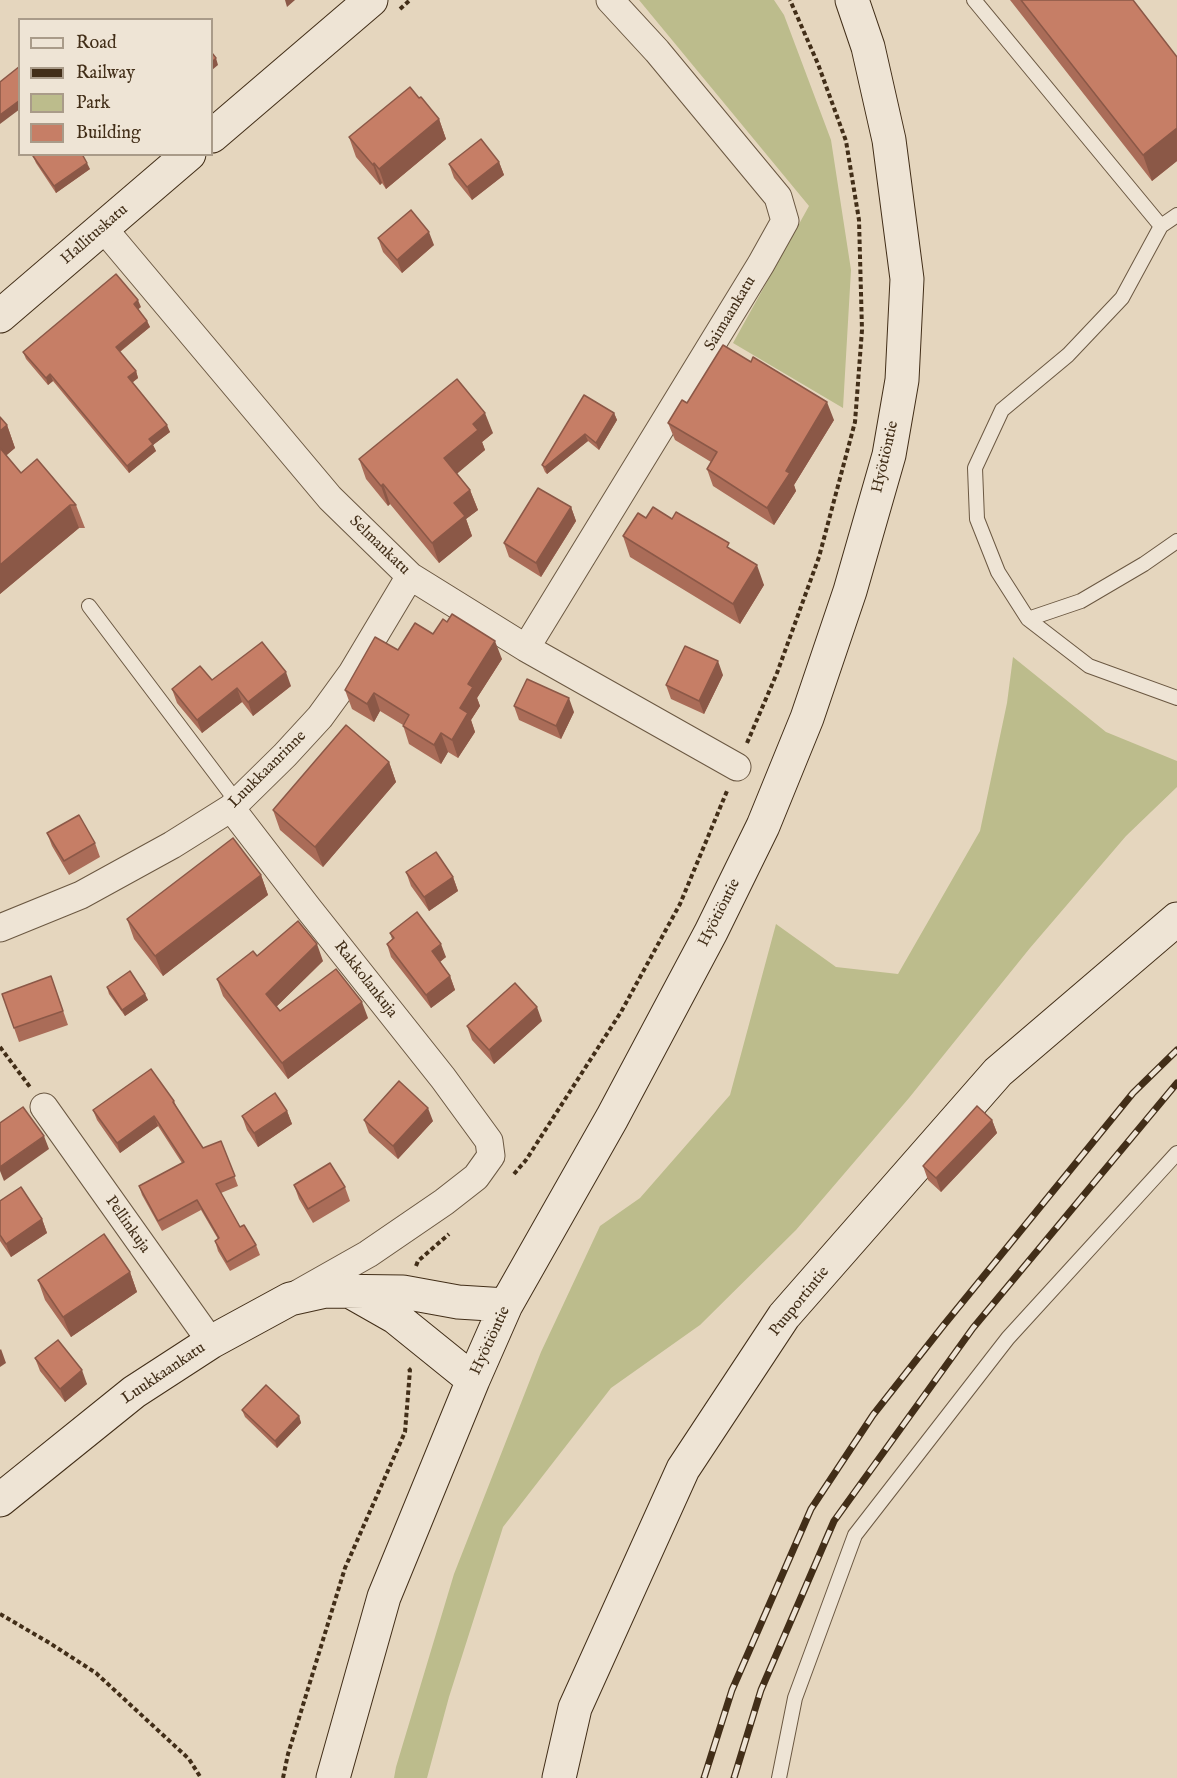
<!DOCTYPE html>
<html>
<head>
<meta charset="utf-8">
<style>
	body { margin:0 }
	#map { position:relative; width:1177px; height:1778px; overflow:hidden; background:#e5d6be; font-family:"IM FELL English",serif }
	canvas { display:block }
	.legend { position:absolute; left:18px; top:18px; width:195px; height:138px; box-sizing:border-box; background:#eee4d5; border:2px solid #a99b89; margin:0; padding:8px 10px; list-style:none; font-size:18px; color:#422e18 }
	.legend li { display:flex; align-items:center; gap:12px; height:30px }
	.legend b { width:30px; border:2px solid #a99b89 }
</style>
</head>
<body>
<div id="map">
<canvas width="1177" height="1778"></canvas>
<ul class="legend">
<li><b style="height:8px;background:#eee4d5"></b>Road</li>
<li><b style="height:8px;background:#422e18"></b>Railway</li>
<li><b style="height:16px;background:#bcbc8c"></b>Park</li>
<li><b style="height:16px;background:#c67e66"></b>Building</li>
</ul>
</div>
<script>
const ctx = document.querySelector('canvas').getContext('2d');
ctx.lineJoin = 'round';
function fillPath(path, color) {
  ctx.fillStyle = color;
  ctx.fill(path, 'evenodd');
}
function shape(rows) {
  const path = new Path2D();
  for (const r of rows) {
    path.moveTo(r[0], r[1]);
    for (let i = 2; i < r.length; i += 2) path.lineTo(r[i], r[i + 1]);
  }
  return path;
}
function trace(path, color, width, dash) {
  ctx.strokeStyle = color;
  ctx.lineWidth = width;
  ctx.lineCap = dash ? 'butt' : 'round';
  ctx.setLineDash(dash || []);
  ctx.stroke(path);
}
function drawText(font, color, halo, rows, align = 'center') {
  ctx.font = font + ' "IM FELL English",serif';
  ctx.lineWidth = 4.5;
  ctx.setLineDash([]);
  ctx.textBaseline = 'middle';
  ctx.strokeStyle = halo;
  ctx.fillStyle = color;
  for (const [text, x, y, turn = 0] of rows) {
    ctx.save();
    ctx.translate(x, y);
    ctx.rotate((+turn || 0) * Math.PI / 180);
    ctx.textAlign = isNaN(turn) ? turn : align;
    if (halo) ctx.strokeText(text, 0, 0);
    ctx.fillText(text, 0, 0);
    ctx.restore();
  }
}
fillPath(shape([
	[639,0,774,0,784,15,831,140,851,270,843,408,733,343,809,206],
	[1013,657,1106,732,1177,761,1177,787,1126,836,1030,948,909,1098,796,1230,700,1325,611,1388,503,1527,449,1697,427,1778,394,1778,396,1767,454,1574,541,1352,600,1226,640,1198,730,1095,776,924,836,967,898,974,980,831,1007,703]
]), '#bcbc8c');
const lane = shape([
	[974,0,1161,226],
	[1177,215,1161,226,1122,298,1068,355,1002,410,975,468,977,519,998,572,1028,619,1089,666,1177,698],
	[89,606,237,802],
	[1028,619,1081,601,1144,564,1177,541],
	[779,1778,795,1698,855,1535,1008,1338,1177,1153]
]);
const street = shape([
	[103,228,330,498,410,576,526,648,737,767],
	[526,648,761,264,785,221,778,197,657,51,610,0],
	[231,808,308,908,443,1078,489,1141,491,1156,476,1177,444,1202,368,1254,299,1293],
	[0,928,81,895,172,845,231,808,285,755,320,717,352,673,410,576],
	[44,1107,211,1342]
]);
const secondary = shape([
	[212,136,371,0],
	[0,316,189,154],
	[351,1292,395,1317,473,1380],
	[0,1500,134,1392,211,1342,290,1299,326,1291,403,1292,458,1302,506,1305],
	[333,1778,384,1597,473,1380,506,1305,612,1118,711,932,763,826,807,718,850,591,889,455,902,380,907,279,889,140,868,47,852,0],
	[559,1778,575,1708,683,1469,784,1316,998,1072,1177,919]
]);
trace(lane, '#6b5842', 16);
trace(street, '#6b5842', 29);
trace(secondary, '#422e18', 35);
trace(shape([
	[400,9,410,0],
	[747,743,777,673,819,557,855,422,862,330,859,220,846,141,818,64,790,0],
	[0,1047,30,1087],
	[514,1174,526,1160,621,1012,680,904,727,791],
	[416,1266,418,1261,449,1234],
	[0,1614,48,1642,96,1673,189,1759,201,1778],
	[283,1778,288,1754,345,1568,405,1432,410,1370,408,1368]
]), '#422e18', 4, [4.5, 3]);
trace(lane, '#eee4d5', 14);
trace(street, '#eee4d5', 27);
trace(secondary, '#eee4d5', 33);
const rail = shape([
	[704,1778,732,1690,811,1509,873,1415,943,1326,1133,1093,1177,1050],
	[734,1778,761,1690,834,1521,973,1328,1177,1083]
]);
trace(rail, '#422e18', 7);
trace(rail, '#eee4d5', 4.5, [14]);
fillPath(shape([
	[1010,0,1133,0,1177,57,1177,161,1152,181],
	[419,98,439,119,446,139,386,189,382,183,380,185,356,157,349,137],
	[33,156,90,169,56,193,36,163],
	[499,162,504,175,472,200,454,178,449,164],
	[378,238,434,245,402,273,383,252],
	[141,307,138,309,147,321,150,327,120,352,136,371,138,378,132,383,170,432,153,445,156,451,129,473,53,381,48,385,26,359,23,352],
	[687,403,834,420,794,485,796,491,774,525,713,486,707,469,711,462,675,440,668,423],
	[614,413,617,420,599,450,588,441,547,474,545,472,542,465],
	[7,425,15,448,6,455,21,473,76,505,85,528,79,528,0,594],
	[493,433,482,442,485,450,457,473,470,490,478,510,466,519,472,536,439,563,390,504,388,506,366,479,359,459],
	[571,507,576,521,541,577,509,557,504,543],
	[646,518,672,519,732,550,764,585,740,624,630,557,623,536],
	[433,634,502,659,477,698,480,706,471,720,475,732,458,758,448,752,441,764,409,744,403,725,380,711,374,722,352,709,345,690,398,650],
	[723,675,704,714,671,699,666,685],
	[212,680,291,686,253,716,242,702,202,733,177,703,172,689],
	[514,706,574,712,561,739,519,720],
	[389,762,396,782,323,867,280,830,273,810],
	[47,833,95,843,100,857,69,875,52,846],
	[406,872,453,877,458,891,429,911,411,886],
	[261,875,268,895,163,976,134,939,127,919],
	[390,933,446,957,440,962,450,976,455,990,431,1008,391,957,387,944,392,939],
	[257,956,323,961,276,1007,280,1011,368,1018,288,1079,223,996,217,979],
	[51,976,68,1025,19,1042,2,994],
	[107,987,145,994,148,1000,125,1016,109,994],
	[542,1021,494,1064,472,1040,467,1026],
	[174,1101,177,1108,203,1148,221,1141,238,1186,221,1193,240,1227,256,1245,260,1255,230,1271,218,1251,215,1241,218,1239,201,1210,162,1231,142,1195,139,1186,182,1163,158,1126,120,1153,97,1120,93,1110],
	[287,1111,292,1124,258,1147,247,1130,242,1116],
	[364,1120,433,1121,398,1159,369,1133],
	[992,1120,997,1133,941,1192,928,1180,923,1166],
	[294,1185,345,1187,350,1201,313,1223,299,1199],
	[0,1201,42,1219,47,1233,11,1257,0,1241],
	[130,1272,137,1292,71,1337,45,1300,38,1280],
	[35,1358,87,1384,65,1402,40,1371],
	[242,1410,299,1416,301,1423,277,1448,245,1417]
]), '#aa6c58');
fillPath(shape([
	[285,0,295,0,287,7],
	[216,58,218,65,212,70,212,62],
	[20,100,20,109,0,124,0,115],
	[439,119,446,139,386,189,379,169],
	[1177,128,1177,161,1152,181,1143,155],
	[499,162,504,175,472,200,467,187],
	[87,163,90,169,56,193,54,186],
	[374,163,382,183,380,185,373,165],
	[429,232,434,245,402,273,397,260],
	[138,300,141,307,136,311,134,304],
	[147,321,150,327,118,353,116,347],
	[136,371,138,378,130,384,128,377],
	[50,374,53,381,48,385,46,378],
	[827,402,834,420,794,485,796,491,774,525,767,508,786,471],
	[485,413,493,433,482,442,485,450,452,478,444,458,473,424],
	[614,413,617,420,599,450,596,443],
	[7,425,15,448,0,461,0,431],
	[167,425,170,432,153,445,156,451,129,473,127,466,149,439],
	[585,434,588,441,547,474,545,467],
	[383,484,390,504,388,506,381,486],
	[470,490,478,510,466,519,472,536,439,563,432,543,454,503],
	[70,505,79,528,0,594,0,565],
	[571,507,576,521,541,577,536,563],
	[757,565,764,585,740,624,733,604],
	[495,641,502,659,477,698,480,706,471,720,475,732,458,758,452,740,460,708,468,684],
	[718,661,723,675,704,714,699,701],
	[286,672,291,686,253,716,248,702],
	[237,688,242,702,202,733,197,720],
	[374,693,380,711,374,722,367,704],
	[569,698,574,712,561,739,556,726],
	[441,733,448,752,441,764,434,745],
	[389,762,396,782,323,867,315,847],
	[261,875,268,895,163,976,155,956],
	[453,877,458,891,429,911,424,897],
	[317,944,323,961,272,1011,266,994],
	[441,944,446,957,437,964,432,951],
	[450,976,455,990,431,1008,426,995],
	[145,994,148,1000,125,1016,122,1010],
	[362,1002,368,1018,288,1079,282,1063],
	[537,1007,542,1021,494,1064,489,1050],
	[428,1108,433,1121,398,1159,393,1146],
	[287,1111,292,1124,258,1147,254,1133],
	[154,1116,158,1126,120,1153,117,1143],
	[992,1120,997,1133,941,1192,936,1178],
	[44,1136,49,1149,4,1181,0,1171,0,1167],
	[42,1219,47,1233,11,1257,6,1244],
	[130,1272,137,1292,71,1337,63,1317],
	[1,1349,6,1363,0,1367,0,1350],
	[82,1370,87,1384,65,1402,60,1389],
	[299,1416,301,1423,277,1448,275,1441]
]), '#8b5847');
const building = shape([
	[1021,0,1133,0,1177,57,1177,128,1143,155,1021,0],
	[212,53,216,58,212,62,212,53],
	[20,66,20,100,0,115,0,82,20,66],
	[410,87,419,98,421,97,439,119,379,169,374,163,373,165,349,137,410,87],
	[481,139,499,162,467,187,449,164,481,139],
	[36,154,82,154,87,163,54,186,33,156,36,154],
	[411,210,429,232,397,260,378,238,411,210],
	[116,274,138,300,134,304,147,321,116,347,136,371,128,377,167,425,149,439,153,444,127,466,50,374,46,378,23,352,116,274],
	[723,345,751,362,753,357,827,402,786,471,790,473,767,508,707,469,717,452,668,423,682,400,687,403,723,345],
	[457,379,485,413,473,424,478,430,444,458,470,490,454,503,465,516,432,543,383,484,381,486,359,459,457,379],
	[584,395,614,413,596,443,585,434,545,467,542,465,584,395],
	[0,417,7,425,0,431,0,417],
	[0,448,21,473,37,459,76,505,70,505,0,565,0,448],
	[538,488,571,507,536,563,504,543,538,488],
	[653,507,672,519,676,512,729,543,727,547,757,565,733,604,623,536,638,513,646,518,653,507],
	[452,614,495,641,468,684,473,687,460,708,468,713,452,740,441,733,434,745,403,726,409,715,374,693,367,704,345,690,375,637,398,650,415,623,433,634,443,619,447,622,452,614],
	[262,642,286,672,248,702,237,688,197,720,172,689,200,666,212,680,262,642],
	[685,646,718,661,699,701,666,685,685,646],
	[527,679,569,698,556,726,514,706,527,679],
	[346,725,389,762,315,847,273,810,346,725],
	[79,815,95,843,64,861,47,833,79,815],
	[233,838,261,875,155,956,127,919,233,838],
	[436,852,453,877,424,897,406,872,436,852],
	[417,912,441,944,432,951,450,976,426,995,387,944,394,938,390,933,417,912],
	[298,921,317,944,266,994,280,1011,336,969,362,1002,282,1063,217,979,253,951,257,956,298,921],
	[130,971,145,994,122,1010,107,987,130,971],
	[51,976,63,1011,14,1028,2,994,51,976],
	[515,983,537,1007,489,1050,467,1026,515,983],
	[151,1069,174,1101,173,1102,203,1148,221,1141,235,1176,216,1184,240,1227,244,1225,256,1245,227,1262,215,1241,219,1238,197,1200,158,1221,139,1186,184,1162,154,1116,117,1143,93,1110,151,1069],
	[399,1081,428,1108,393,1146,364,1120,399,1081],
	[275,1093,287,1111,254,1133,242,1116,275,1093],
	[977,1106,992,1120,936,1178,923,1166,977,1106],
	[23,1107,44,1136,0,1167,0,1123,23,1107],
	[330,1163,345,1187,308,1209,294,1185,330,1163],
	[21,1187,42,1219,6,1244,0,1235,0,1201,21,1187],
	[104,1234,130,1272,63,1317,38,1280,104,1234],
	[58,1340,82,1370,60,1389,35,1358,58,1340],
	[266,1385,299,1416,275,1441,242,1410,266,1385]
]);
fillPath(building, '#c67e66');
trace(building, '#8b5847', 1.5);
drawText('16px', '#422e18', '#eee4d5', [
	["Hallituskatu",95,235,-41],
	["Saimaankatu",731,314,-59],
	["Hyötiöntie",886,457,-77],
	["Selmankatu",379,546,44],
	["Luukkaanrinne",268,770,-45],
	["Hyötiöntie",720,913,-63],
	["Rakkolankuja",365,980,52],
	["Pellinkuja",127,1225,55],
	["Puuportintie",800,1302,-51],
	["Hyötiöntie",491,1341,-65],
	["Luukkaankatu",164,1374,-34]
]);
</script>
</body>
</html>
